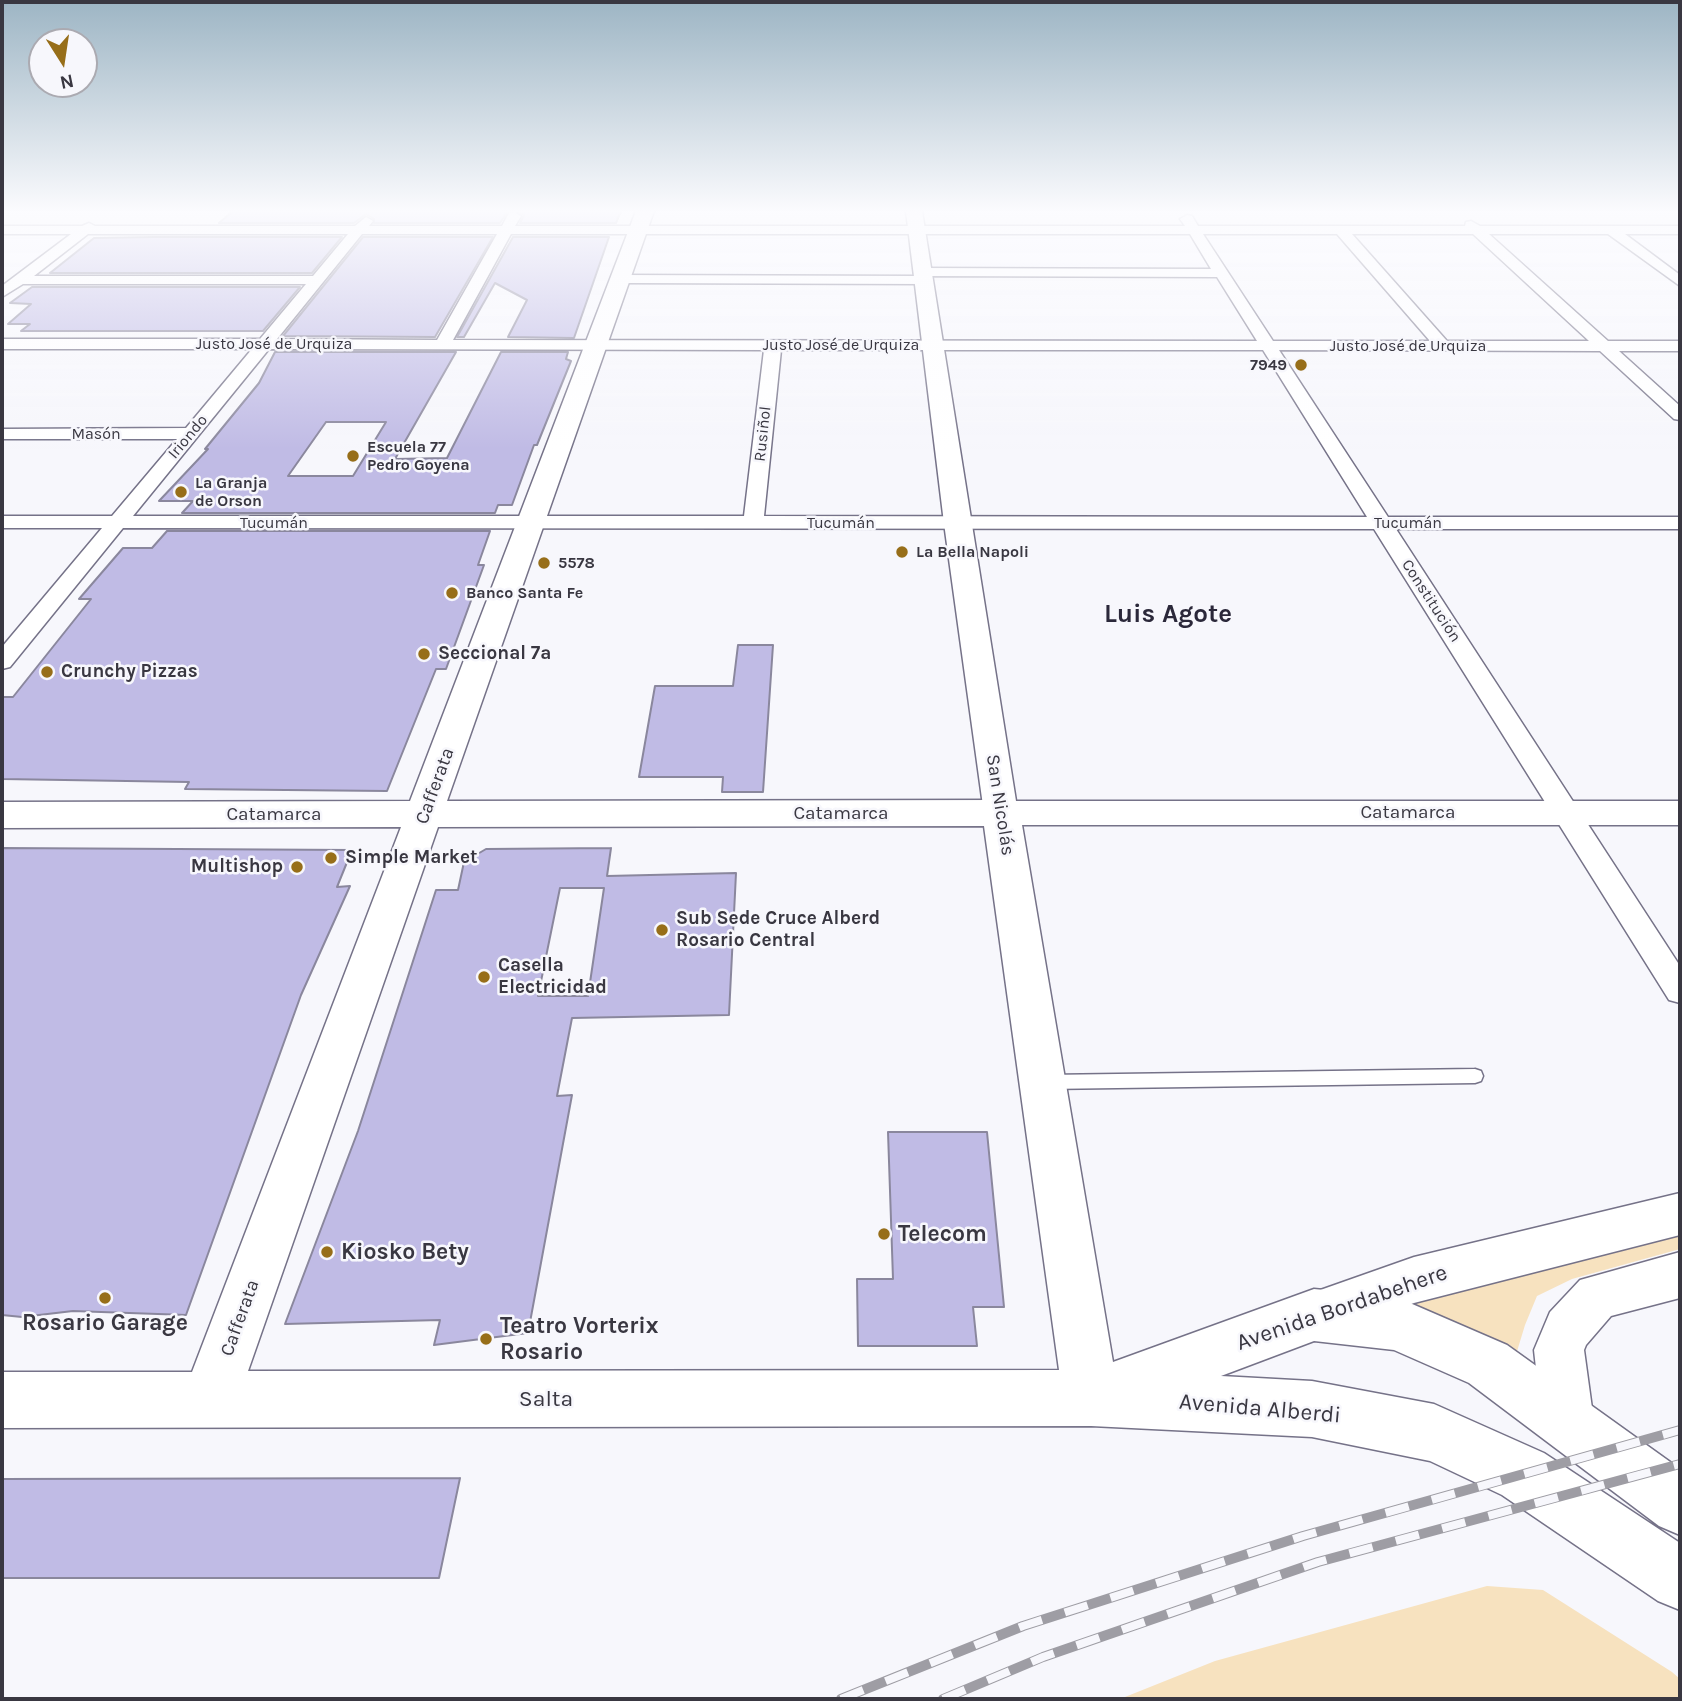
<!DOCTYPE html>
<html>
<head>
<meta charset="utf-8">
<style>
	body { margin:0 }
	#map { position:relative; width:1682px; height:1701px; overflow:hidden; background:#f7f7fc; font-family:Karla,sans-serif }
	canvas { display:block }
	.frame { position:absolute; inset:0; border:4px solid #393741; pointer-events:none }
	.north { position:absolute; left:28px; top:28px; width:70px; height:70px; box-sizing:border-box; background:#f7f7fc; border:2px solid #abaab1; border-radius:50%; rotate:168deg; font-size:19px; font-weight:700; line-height:28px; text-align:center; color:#393741 }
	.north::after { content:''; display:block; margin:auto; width:24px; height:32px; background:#976e19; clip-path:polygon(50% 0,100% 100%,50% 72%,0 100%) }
</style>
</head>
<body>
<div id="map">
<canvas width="1682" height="1701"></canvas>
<div class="frame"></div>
<div class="north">N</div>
</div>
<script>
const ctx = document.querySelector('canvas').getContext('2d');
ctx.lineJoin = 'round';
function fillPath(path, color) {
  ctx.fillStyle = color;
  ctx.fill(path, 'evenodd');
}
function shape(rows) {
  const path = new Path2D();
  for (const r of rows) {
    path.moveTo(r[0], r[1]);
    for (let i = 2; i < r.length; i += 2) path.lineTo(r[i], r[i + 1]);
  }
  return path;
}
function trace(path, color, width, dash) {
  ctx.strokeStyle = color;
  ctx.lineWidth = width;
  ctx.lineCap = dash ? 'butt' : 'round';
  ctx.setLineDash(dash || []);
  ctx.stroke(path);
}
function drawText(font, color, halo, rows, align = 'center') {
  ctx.font = font + ' Karla,sans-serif';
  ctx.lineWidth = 5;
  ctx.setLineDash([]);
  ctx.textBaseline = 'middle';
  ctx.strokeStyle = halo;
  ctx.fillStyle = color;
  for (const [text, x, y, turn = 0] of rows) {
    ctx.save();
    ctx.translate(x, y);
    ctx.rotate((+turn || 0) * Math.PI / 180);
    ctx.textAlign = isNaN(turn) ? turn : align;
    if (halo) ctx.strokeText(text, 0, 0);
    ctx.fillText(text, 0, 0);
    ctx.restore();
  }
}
fillPath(shape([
	[1680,1231,1680,1249,1572,1279,1537,1296,1525,1325,1515,1358,1414,1312,1416,1302],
	[1487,1586,1543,1590,1672,1672,1680,1679,1680,1699,1120,1699,1215,1661]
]), '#f7e2bf');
const building = shape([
	[233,211,508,211,500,223,374,223,374,219,366,214,354,223,219,223,233,211],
	[517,211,621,211,616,223,520,223,524,215,517,211],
	[154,237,342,237,312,273,50,273,94,238,154,237],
	[363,237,493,237,435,337,283,336,363,237],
	[513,237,609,237,574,338,508,337,527,300,495,283,464,337,457,337,513,237],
	[32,287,300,287,263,331,21,331,30,324,8,324,31,304,10,303,32,287],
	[275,352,456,352,395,459,447,458,501,352,568,352,566,359,571,361,537,445,534,445,512,505,498,505,495,513,182,513,193,501,159,501,208,449,205,449,259,383,275,352],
	[326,422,386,422,353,476,288,476,326,422],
	[167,531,490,531,478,565,484,565,446,669,436,669,387,791,185,789,189,782,2,779,2,697,13,697,91,599,79,599,123,548,152,548,167,531],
	[738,645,773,645,763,792,722,792,723,777,639,777,655,686,733,686,738,645],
	[2,848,352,850,337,887,350,886,301,995,186,1315,73,1311,22,1317,2,1315,2,848],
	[611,848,607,876,736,873,729,1015,572,1018,557,1096,572,1095,528,1333,434,1345,440,1320,285,1324,358,1131,436,890,458,890,464,862,486,849,611,848],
	[560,888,604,888,588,996,538,996,560,888],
	[888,1132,987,1132,1004,1307,973,1307,977,1346,858,1346,857,1279,893,1279,888,1132],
	[460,1478,439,1578,2,1578,2,1479,460,1478]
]);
fillPath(building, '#c0bbe5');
trace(building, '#8a879d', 2);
const service = shape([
	[1475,1069,1481,1071,1483,1076,1481,1081,1475,1083,1046,1089,1040,1087,1038,1082,1040,1077,1046,1075,1475,1069]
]);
const minor = shape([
	[514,212,521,216,515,226,1185,226,1180,219,1187,215,1192,216,1198,226,1465,226,1466,222,1471,221,1480,226,1680,226,1680,234,1625,234,1680,275,1680,286,1608,234,1489,234,1608,341,1680,341,1680,351,1619,351,1680,406,1680,420,1674,419,1600,351,1279,350,1388,517,1680,517,1680,529,1396,529,1680,966,1680,1003,1669,1000,1374,529,123,528,10,667,2,669,2,647,102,528,2,528,2,516,112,516,177,439,2,439,2,429,186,428,252,349,2,349,2,339,260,339,306,284,23,284,2,297,2,286,71,234,2,234,2,226,82,226,89,223,95,226,355,226,366,217,373,221,369,226,502,226,509,213,514,212],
	[88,234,348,234,313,276,34,276,88,234],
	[362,234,497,234,437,340,277,339,362,234],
	[511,234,1190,234,1211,269,923,268,916,272,920,276,621,275,614,279,621,283,924,284,931,280,927,276,1217,277,1257,341,453,340,511,234],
	[1203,234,1337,234,1430,341,1273,341,1203,234],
	[1352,234,1473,234,1589,341,1447,341,1352,234],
	[269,349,764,350,744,516,133,516,269,349],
	[781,350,1263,350,1367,517,764,516,781,350]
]);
const tertiary = shape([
	[906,211,922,211,1016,801,1680,801,1680,825,1001,825,989,821,984,813,944,523,906,211],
	[1680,1193,1680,1235,1414,1303,1326,1335,1309,1328,1302,1311,1309,1294,1414,1257,1680,1193],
	[1680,1252,1680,1298,1611,1316,1586,1345,1584,1350,1594,1423,1586,1441,1568,1449,1550,1441,1542,1423,1534,1350,1550,1312,1580,1280,1680,1252]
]);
const secondary = shape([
	[636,211,654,211,447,801,1001,800,1014,804,1020,813,1113,1362,1314,1289,1396,1297,1507,1345,1680,1469,1680,1535,1659,1526,1469,1383,1394,1350,1314,1341,1221,1376,1312,1381,1434,1404,1544,1453,1680,1543,1680,1610,1658,1601,1502,1495,1430,1461,1312,1437,1091,1426,2,1428,2,1372,192,1372,401,827,2,828,2,802,410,801,636,211],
	[984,826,1059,1370,248,1371,438,827,984,826]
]);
trace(service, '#757288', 3);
trace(minor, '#757288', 3);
trace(tertiary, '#757288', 3);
trace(secondary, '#757288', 3);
fillPath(service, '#fff');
fillPath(minor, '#fff');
fillPath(tertiary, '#fff');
fillPath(secondary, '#fff');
const rail = shape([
	[841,1699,1023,1626,1303,1536,1680,1430],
	[943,1699,1043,1657,1318,1562,1680,1464]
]);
trace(rail, '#9e9da4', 10);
trace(rail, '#f7f7fc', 8, [24]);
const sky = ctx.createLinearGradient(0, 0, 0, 449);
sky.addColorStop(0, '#9db5c4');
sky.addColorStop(0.47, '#fbfbfe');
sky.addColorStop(1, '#fbfbfe00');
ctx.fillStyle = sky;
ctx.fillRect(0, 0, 1682, 449);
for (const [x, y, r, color] of [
	[1301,365,7,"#976e19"],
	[353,456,7,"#976e19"],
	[181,492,7,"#976e19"],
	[902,552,7,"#976e19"],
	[544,563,7,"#976e19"],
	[452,593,7,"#976e19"],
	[424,654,7,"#976e19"],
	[47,672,7,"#976e19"],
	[331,858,7,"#976e19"],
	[297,867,7,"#976e19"],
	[662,930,7,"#976e19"],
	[484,977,7,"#976e19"],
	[884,1234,7,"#976e19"],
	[327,1252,7,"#976e19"],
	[105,1298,7,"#976e19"],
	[486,1339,7,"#976e19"]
]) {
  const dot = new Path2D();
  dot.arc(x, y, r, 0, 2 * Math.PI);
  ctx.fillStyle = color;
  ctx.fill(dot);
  trace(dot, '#f7f7fc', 2.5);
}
drawText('16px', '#393741', '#f7f7fc', [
	["Justo José de Urquiza",274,344],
	["Justo José de Urquiza",841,345],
	["Justo José de Urquiza",1408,346],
	["Masón",96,434],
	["Rusiñol",763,434,-84],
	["Iriondo",188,437,-50],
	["Tucumán",274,523],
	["Tucumán",841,523],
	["Tucumán",1408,523],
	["Constitución",1431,601,57]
]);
drawText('bold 16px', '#393741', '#f7f7fc', [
	["7949",1287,365,"right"],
	["Escuela 77",367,447],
	["Pedro Goyena",367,465],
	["La Granja",195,483],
	["de Orson",195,501],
	["La Bella Napoli",916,552],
	["5578",558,563],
	["Banco Santa Fe",466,593]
], 'left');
drawText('bold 19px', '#393741', '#f7f7fc', [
	["Seccional 7ª",438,654],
	["Crunchy Pizzas",61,672],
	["Simple Market",345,858],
	["Multishop",283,867,"right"],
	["Sub Sede Cruce Alberd",676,919],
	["Rosario Central",676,941],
	["Casella",498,966],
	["Electricidad",498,988]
], 'left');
drawText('19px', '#393741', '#f7f7fc', [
	["Cafferata",435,786,-70],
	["San Nicolás",1000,805,81],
	["Catamarca",1408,813],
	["Catamarca",841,814],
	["Catamarca",274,815],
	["Cafferata",240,1318,-70]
]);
drawText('bold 23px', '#393741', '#f7f7fc', [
	["Telecom",898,1234],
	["Kiosko Bety",341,1252],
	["Rosario Garage",105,1323,"center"],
	["Teatro Vorterix",500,1326],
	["Rosario",500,1352]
], 'left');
drawText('23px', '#393741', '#f7f7fc', [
	["Avenida Bordabehere",1342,1308,-19],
	["Salta",546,1399],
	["Avenida Alberdi",1260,1409,5]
]);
drawText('bold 26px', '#2b283a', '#f7f7fc', [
	["Luis Agote",1168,615]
]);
</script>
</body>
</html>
